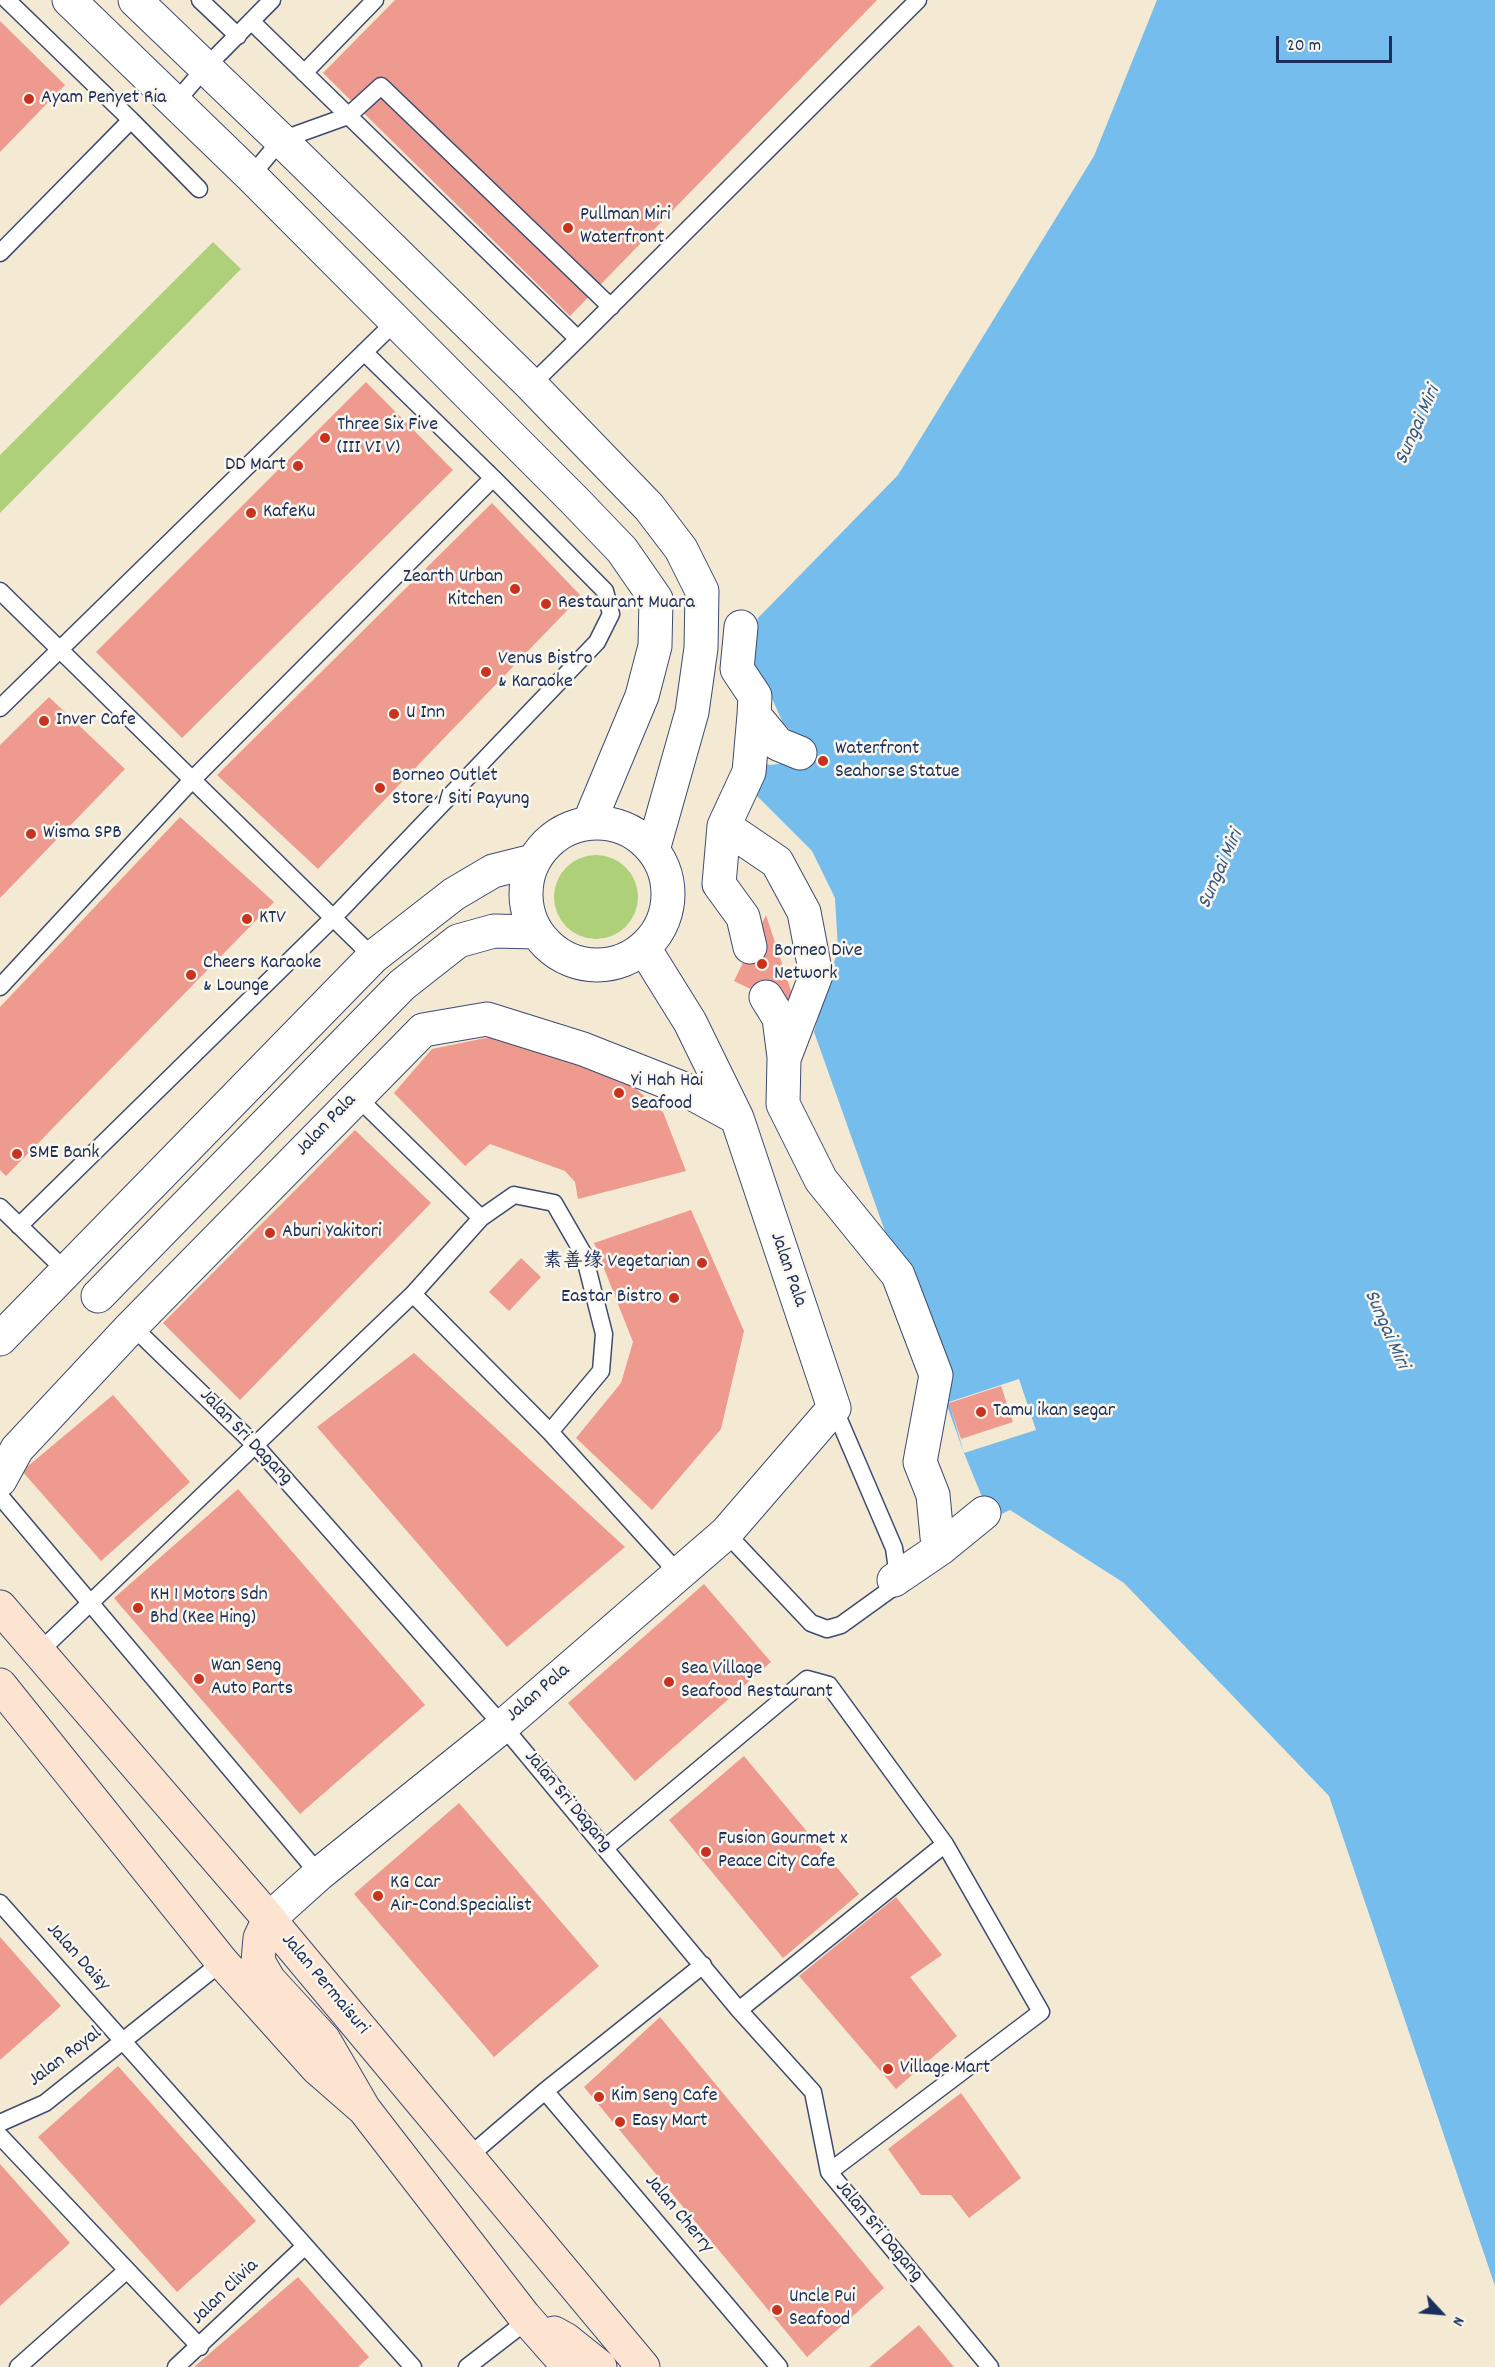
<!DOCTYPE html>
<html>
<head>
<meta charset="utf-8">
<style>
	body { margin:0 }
	#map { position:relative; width:1495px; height:2367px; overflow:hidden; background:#f4ead4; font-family:Dekko,sans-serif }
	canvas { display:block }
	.north { position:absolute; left:1411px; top:2283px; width:60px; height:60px; -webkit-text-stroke:4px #fbf7ec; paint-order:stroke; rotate:116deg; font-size:16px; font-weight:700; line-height:24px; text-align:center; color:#1b2f5e }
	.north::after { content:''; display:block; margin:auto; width:21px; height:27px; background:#1b2f5e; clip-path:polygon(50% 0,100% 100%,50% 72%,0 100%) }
	.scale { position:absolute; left:1276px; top:36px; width:116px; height:27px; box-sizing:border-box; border:3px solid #1b2f5e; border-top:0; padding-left:8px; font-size:18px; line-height:21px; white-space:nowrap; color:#1b2f5e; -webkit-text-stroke:4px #fbf7ec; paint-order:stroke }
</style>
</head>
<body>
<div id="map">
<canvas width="1495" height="2367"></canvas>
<div class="north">N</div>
<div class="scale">20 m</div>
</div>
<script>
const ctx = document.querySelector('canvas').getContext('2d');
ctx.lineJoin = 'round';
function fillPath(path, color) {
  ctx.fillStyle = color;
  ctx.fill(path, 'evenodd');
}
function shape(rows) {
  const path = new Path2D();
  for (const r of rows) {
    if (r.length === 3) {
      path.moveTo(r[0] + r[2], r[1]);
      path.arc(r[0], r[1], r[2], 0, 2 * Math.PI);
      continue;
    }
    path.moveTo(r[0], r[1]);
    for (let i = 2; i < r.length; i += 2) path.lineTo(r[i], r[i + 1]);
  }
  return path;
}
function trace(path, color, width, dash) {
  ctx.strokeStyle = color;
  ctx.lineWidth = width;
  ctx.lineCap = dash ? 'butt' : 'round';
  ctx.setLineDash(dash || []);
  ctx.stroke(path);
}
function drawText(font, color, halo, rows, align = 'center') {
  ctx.font = font + ' Dekko,"LXGW WenKai TC",sans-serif';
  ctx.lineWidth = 5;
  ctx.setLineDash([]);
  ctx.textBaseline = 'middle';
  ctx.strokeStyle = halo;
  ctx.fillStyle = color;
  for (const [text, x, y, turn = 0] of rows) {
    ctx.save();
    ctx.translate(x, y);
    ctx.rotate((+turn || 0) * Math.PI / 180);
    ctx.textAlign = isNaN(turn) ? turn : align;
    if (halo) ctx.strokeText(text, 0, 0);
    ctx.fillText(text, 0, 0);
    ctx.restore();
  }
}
fillPath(shape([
	[213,242,241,269,0,513,0,455],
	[596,897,42]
]), '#aed078');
fillPath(shape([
	[1157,0,1495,0,1495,2286,1329,1796,1124,1583,1010,1510,991,1519,964,1453,814,1032,838,949,835,898,812,851,752,791,756,761,770,765,801,761,807,747,783,723,766,685,752,667,758,618,898,475,1094,156]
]), '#75bded');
fillPath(shape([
	[1019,1379,1036,1430,964,1453,949,1402]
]), '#f4ead4');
fillPath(shape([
	[395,0,877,0,570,316,323,73],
	[0,21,65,85,0,152],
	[366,382,453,470,182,738,96,652],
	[492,503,581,596,318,869,217,775],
	[49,697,125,769,0,898,0,745],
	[180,817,274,902,6,1176,0,1170,0,1007],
	[766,915,798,1012,734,981],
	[495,1036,628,1082,663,1112,686,1171,578,1199,575,1182,565,1171,490,1144,465,1166,394,1093,432,1049],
	[355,1130,431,1203,240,1400,163,1323],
	[691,1210,744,1331,721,1429,652,1510,576,1438,621,1383,633,1342,594,1243],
	[521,1258,541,1277,509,1311,489,1292],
	[414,1353,625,1547,507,1647,317,1427],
	[1001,1386,1013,1422,961,1439,949,1403],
	[113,1395,190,1482,101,1561,22,1471],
	[238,1489,425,1705,300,1814,114,1598],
	[704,1584,771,1662,635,1781,568,1703],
	[744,1756,859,1894,783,1958,669,1820],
	[459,1803,599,1966,494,2057,354,1894],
	[896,1897,942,1955,910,1977,957,2036,896,2089,799,1976],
	[0,1937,61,2006,0,2060],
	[660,2017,884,2288,807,2357,584,2087],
	[118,2066,256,2221,177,2292,38,2137],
	[961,2093,1021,2178,969,2218,951,2195,921,2195,888,2149],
	[0,2164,70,2243,0,2306],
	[298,2277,369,2357,358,2367,194,2367],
	[919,2325,954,2367,869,2367]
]), '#ee9a8f');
const lane = shape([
	[200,0,238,36],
	[251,21,578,339,531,385],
	[304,73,375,0],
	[175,103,205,68,272,0],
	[131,120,199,189],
	[251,176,281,140,348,116,381,86,611,307],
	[0,253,131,120,7,0],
	[578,339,918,0],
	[0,591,373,957],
	[0,708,396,321],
	[0,987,191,781,493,478,364,352],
	[356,1096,481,1218],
	[0,1207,67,1272],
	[19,1226,332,919,597,642,611,614,605,591,493,478],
	[413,1294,481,1218,514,1195,554,1203,584,1255,604,1334,601,1371,550,1432],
	[132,1326,255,1445,503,1726,739,2010,813,2092,829,2172,990,2367],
	[0,1496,319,1874],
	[726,1533,811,1623,827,1629,841,1625,891,1589,897,1569,894,1548,834,1408],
	[39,1652,413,1294,550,1432,679,1574],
	[605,1848,807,1679,829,1685,945,1844,1041,2012,829,2172],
	[0,1903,413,2367],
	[739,2010,945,1844],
	[545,2091,779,2367],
	[0,2123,45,2103,222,1962],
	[0,2136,200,2347],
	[468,2157,545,2091,703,1965],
	[18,2367,126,2271],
	[176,2367,304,2247],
	[467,2367,528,2320]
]);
const street = shape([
	[69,0,251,176,575,501,622,550,656,599,655,646,642,696,589,823],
	[135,0,281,140,531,385,649,507,681,549,702,591,701,648,692,712,653,850],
	[741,627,737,669,755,696,754,715,749,772,724,826,777,862,804,912,816,975,784,1059,783,1104,821,1180,898,1275,936,1375,920,1462,933,1495,937,1537,941,1548],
	[754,715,778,744,800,753],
	[597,894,71],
	[724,826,719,884,743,917,750,947],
	[644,948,690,1022,737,1118],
	[766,997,779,1018,784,1057],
	[98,1296,402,985,458,941,494,931,536,932],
	[0,1339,373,957,454,894,493,871,533,861],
	[0,1480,17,1449,132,1326,423,1030,487,1019,583,1049,682,1088,737,1118,834,1408,726,1533,503,1726,319,1874,269,1919],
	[894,1580,941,1548,984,1513]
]);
const secondary = shape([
	[0,1607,269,1919,643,2367],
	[0,1685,222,1962,317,2068,364,2109],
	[269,1919,260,1938,258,1961,269,1980,324,2040,364,2109,524,2316,569,2367],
	[554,2333,565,2339,600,2367]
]);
trace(lane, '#3c4b70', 19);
trace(street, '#3c4b70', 35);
trace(secondary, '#3c4b70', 35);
trace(lane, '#fff', 16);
trace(street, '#fff', 33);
trace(secondary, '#fde4d1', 33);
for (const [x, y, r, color] of [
	[29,99,6,"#c8321e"],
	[568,228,6,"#c8321e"],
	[325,438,6,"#c8321e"],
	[298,466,6,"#c8321e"],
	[251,513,6,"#c8321e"],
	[515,589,6,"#c8321e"],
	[546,604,6,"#c8321e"],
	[486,672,6,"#c8321e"],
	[394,714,6,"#c8321e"],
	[44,721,6,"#c8321e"],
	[823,761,6,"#c8321e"],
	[380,788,6,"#c8321e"],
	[31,834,6,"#c8321e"],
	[247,919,6,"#c8321e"],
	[762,964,6,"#c8321e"],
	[191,975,6,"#c8321e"],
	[619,1093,6,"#c8321e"],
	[17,1154,6,"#c8321e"],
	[270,1233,6,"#c8321e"],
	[702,1263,6,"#c8321e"],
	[674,1298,6,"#c8321e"],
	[981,1412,6,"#c8321e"],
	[138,1608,6,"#c8321e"],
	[199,1679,6,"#c8321e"],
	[669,1682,6,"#c8321e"],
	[706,1852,6,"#c8321e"],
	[378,1896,6,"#c8321e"],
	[888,2069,6,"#c8321e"],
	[599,2097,6,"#c8321e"],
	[620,2122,6,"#c8321e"],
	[777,2310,6,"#c8321e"]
]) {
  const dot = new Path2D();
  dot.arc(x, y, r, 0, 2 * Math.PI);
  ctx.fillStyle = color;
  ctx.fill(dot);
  trace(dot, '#fbf7ec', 2);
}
drawText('20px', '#1b2f5e', '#fbf7ec', [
	["Ayam Penyet Ria",41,99],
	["Pullman Miri",580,216],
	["Waterfront",580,239],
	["Three Six Five",337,426],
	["(III VI V)",337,449],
	["DD Mart",286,466,"right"],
	["KafeKu",263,513],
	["Zearth Urban",503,578,"right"],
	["Kitchen",503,601,"right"],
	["Restaurant Muara",558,604],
	["Venus Bistro",498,660],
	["& Karaoke",498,683],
	["U Inn",406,714],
	["Inver Cafe",56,721],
	["Waterfront",835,750],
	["Seahorse Statue",835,773],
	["Borneo Outlet",392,777],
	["Store / Siti Payung",392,800],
	["Wisma SPB",43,834],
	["KTV",259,919],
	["Borneo Dive",774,952],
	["Network",774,975],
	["Cheers Karaoke",203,964],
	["& Lounge",203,987],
	["Yi Hah Hai",631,1082],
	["Seafood",631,1105],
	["SME Bank",29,1154],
	["Aburi Yakitori",282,1233],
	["素善缘 Vegetarian",690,1263,"right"],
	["Eastar Bistro",662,1298,"right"],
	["Tamu ikan segar",993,1412],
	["KH 1 Motors Sdn",150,1596],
	["Bhd (Kee Hing)",150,1619],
	["Wan Seng",211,1667],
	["Auto Parts",211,1690],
	["Sea Village",681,1670],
	["Seafood Restaurant",681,1693],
	["Fusion Gourmet x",718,1840],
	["Peace City Cafe",718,1863],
	["KG Car",390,1884],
	["Air-Cond.Specialist",390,1907],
	["Village Mart",900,2069],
	["Kim Seng Cafe",611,2097],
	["Easy Mart",632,2122],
	["Uncle Pui",789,2298],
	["Seafood",789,2321]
], 'left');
drawText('20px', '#1b2f5e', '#fbf7ec', [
	["Jalan Pala",327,1126,-46],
	["Jalan Pala",787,1270,71],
	["Jalan Sri Dagang",245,1438,46],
	["Jalan Pala",539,1694,-41],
	["Jalan Sri Dagang",567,1802,50],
	["Jalan Daisy",77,1958,48],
	["Jalan Permaisuri",324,1985,50],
	["Jalan Royal",66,2058,-37],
	["Jalan Cherry",678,2215,50],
	["Jalan Sri Dagang",878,2232,50],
	["Jalan Clivia",226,2293,-44]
]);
drawText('italic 21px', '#365a89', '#fbf7ec', [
	["Sungai Miri",1419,426,-66],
	["Sungai Miri",1222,870,-66],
	["Sungai Miri",1385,1330,66]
]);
</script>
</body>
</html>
